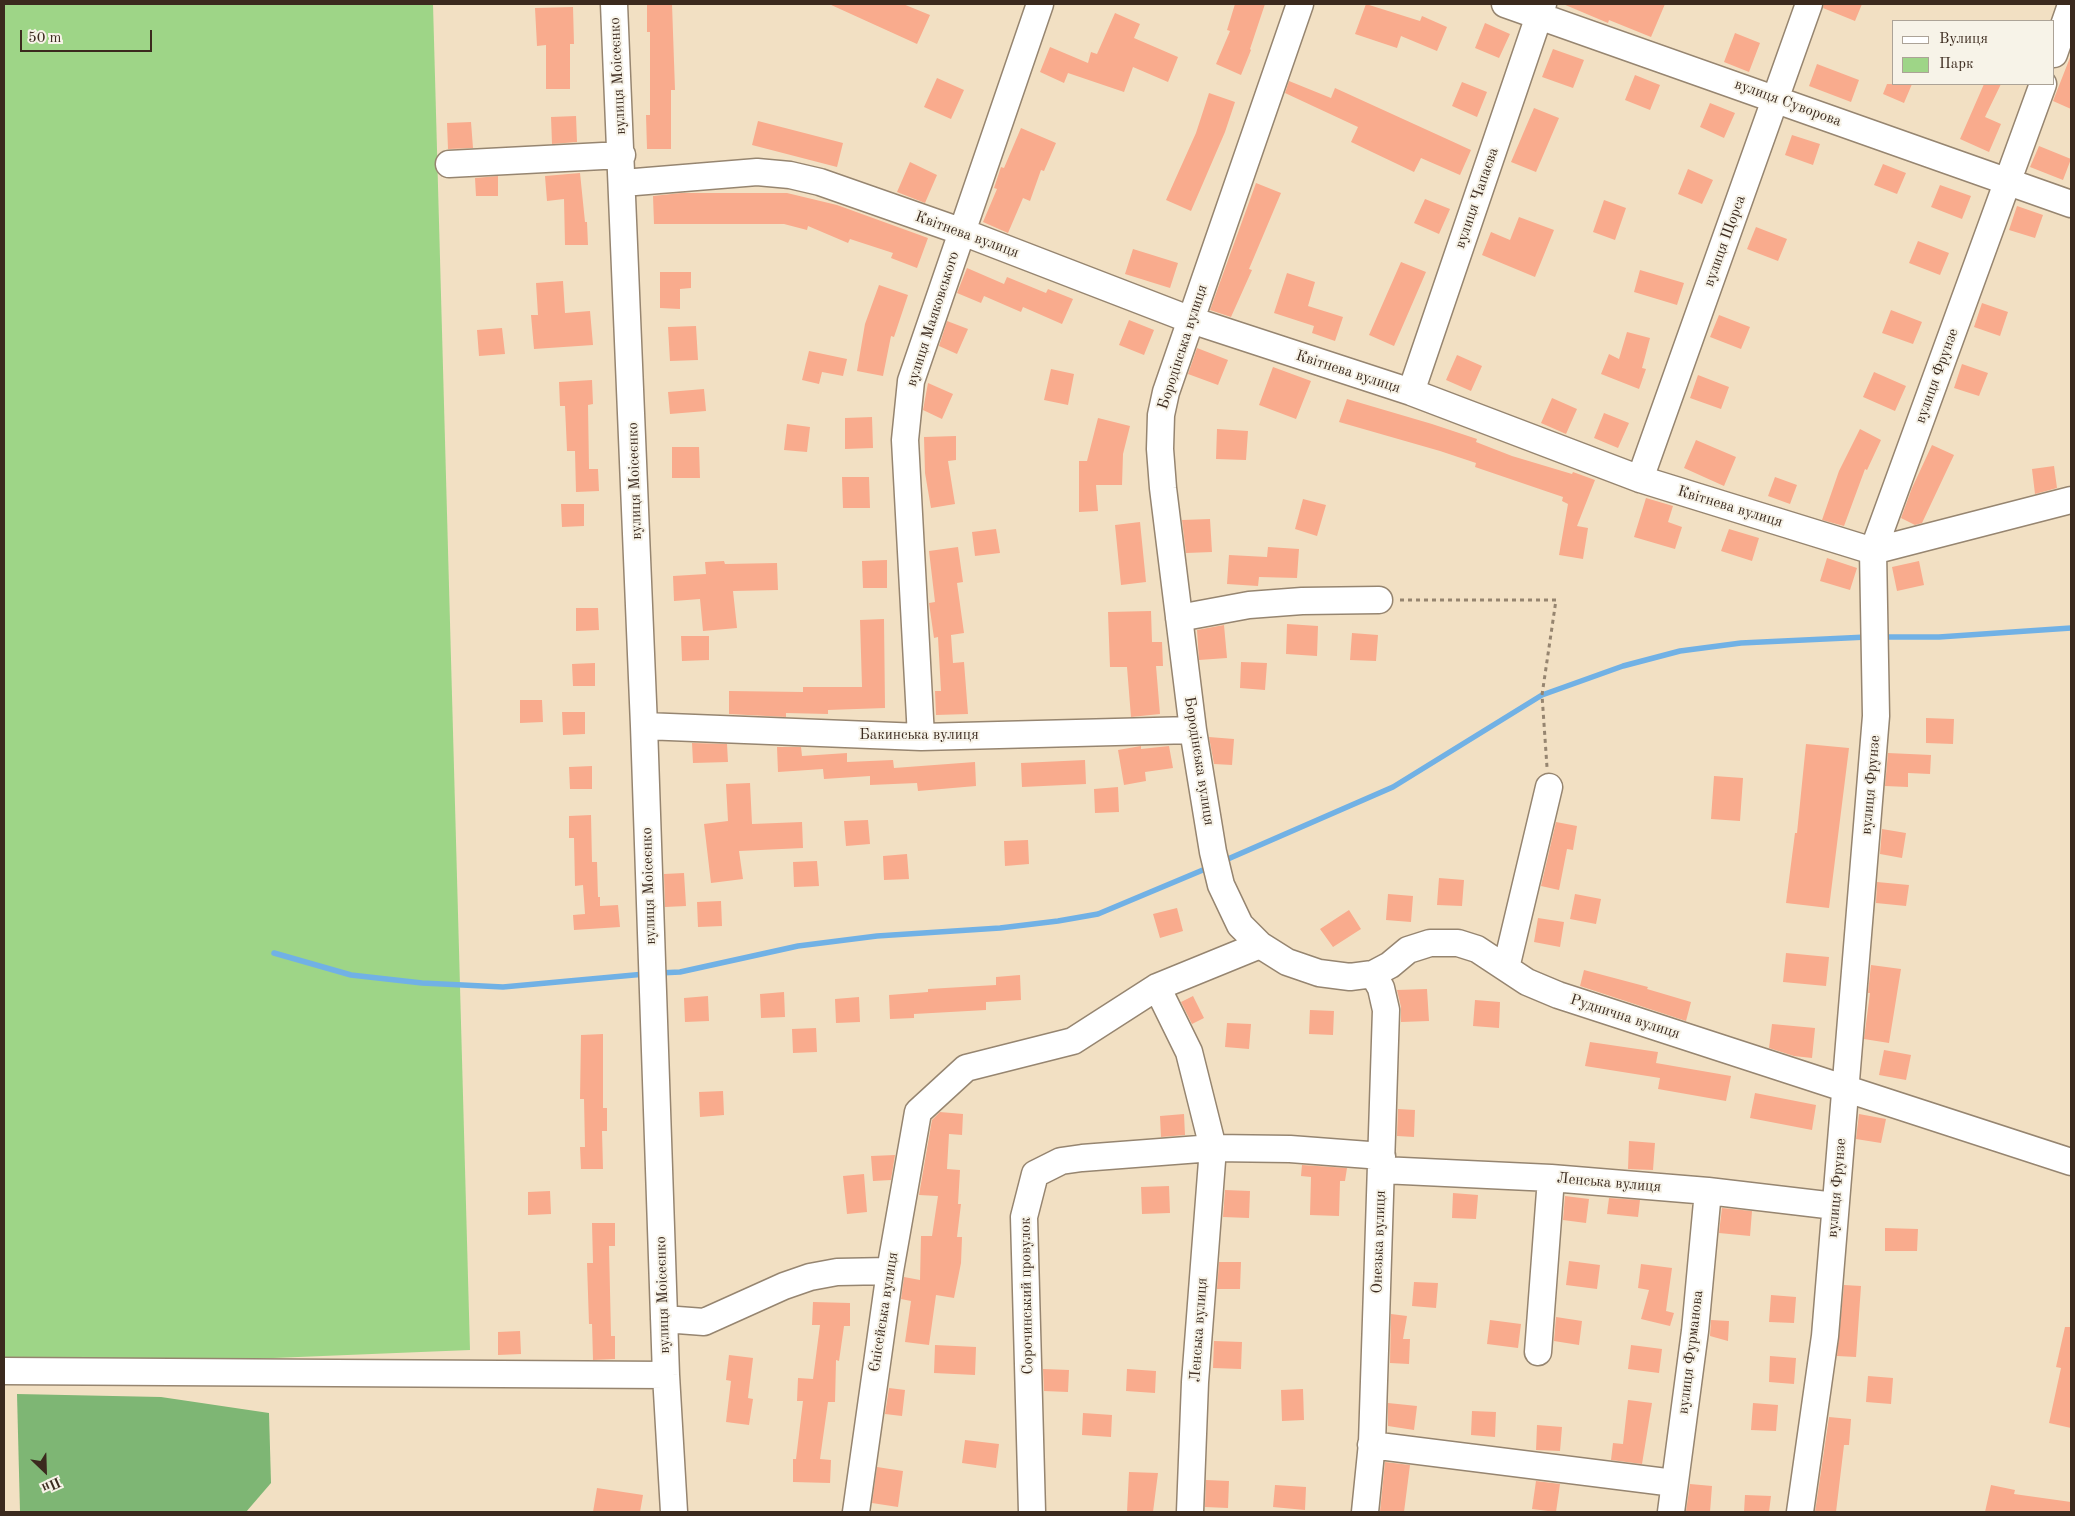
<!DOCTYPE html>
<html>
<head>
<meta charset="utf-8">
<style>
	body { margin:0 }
	#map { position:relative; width:2075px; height:1516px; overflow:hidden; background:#f2e0c3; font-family:"Old Standard TT",serif }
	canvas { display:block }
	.frame { position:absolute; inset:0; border:5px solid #3b2a1e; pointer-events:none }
	.legend { position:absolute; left:1892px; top:20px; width:162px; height:65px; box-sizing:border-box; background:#f7f3e8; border:1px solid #aca397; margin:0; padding:6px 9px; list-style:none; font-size:15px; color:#3b2a1e }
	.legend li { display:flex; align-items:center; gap:10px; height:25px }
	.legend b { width:25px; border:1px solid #aca397 }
	.north { position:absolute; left:20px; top:1446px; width:50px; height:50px; -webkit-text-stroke:4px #f7f3e8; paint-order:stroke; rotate:156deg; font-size:14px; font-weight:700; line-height:20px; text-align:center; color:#3b2a1e }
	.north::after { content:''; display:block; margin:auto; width:18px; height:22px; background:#3b2a1e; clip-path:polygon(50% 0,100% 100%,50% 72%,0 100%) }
	.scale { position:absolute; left:20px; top:30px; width:132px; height:22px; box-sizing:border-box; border:2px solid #3b2a1e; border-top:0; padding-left:6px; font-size:15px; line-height:18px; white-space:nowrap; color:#3b2a1e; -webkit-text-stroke:4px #f7f3e8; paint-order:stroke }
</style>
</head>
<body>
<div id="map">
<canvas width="2075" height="1516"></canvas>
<div class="frame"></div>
<ul class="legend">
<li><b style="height:6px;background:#fff"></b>Вулиця</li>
<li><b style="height:14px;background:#9ed587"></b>Парк</li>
</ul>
<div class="north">Пн</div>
<div class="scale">50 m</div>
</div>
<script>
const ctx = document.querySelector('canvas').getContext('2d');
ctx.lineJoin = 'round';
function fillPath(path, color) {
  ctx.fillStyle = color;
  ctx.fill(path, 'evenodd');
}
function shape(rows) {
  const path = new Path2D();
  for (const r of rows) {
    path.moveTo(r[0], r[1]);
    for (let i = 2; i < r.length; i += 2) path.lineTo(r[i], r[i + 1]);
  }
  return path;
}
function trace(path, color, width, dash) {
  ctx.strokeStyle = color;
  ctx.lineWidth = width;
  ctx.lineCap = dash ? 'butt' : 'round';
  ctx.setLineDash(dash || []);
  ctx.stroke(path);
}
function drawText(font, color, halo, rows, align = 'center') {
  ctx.font = font + ' "Old Standard TT",serif';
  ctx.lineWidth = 4;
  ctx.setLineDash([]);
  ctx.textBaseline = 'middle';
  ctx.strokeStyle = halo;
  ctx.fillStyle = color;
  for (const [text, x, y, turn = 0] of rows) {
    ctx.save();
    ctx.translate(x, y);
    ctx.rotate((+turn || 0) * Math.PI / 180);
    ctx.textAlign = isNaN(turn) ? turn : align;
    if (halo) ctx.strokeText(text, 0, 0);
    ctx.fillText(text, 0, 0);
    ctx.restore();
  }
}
fillPath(shape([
	[4,4,433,4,470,1350,4,1369]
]), '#9ed587');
fillPath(shape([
	[17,1394,161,1397,269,1413,271,1483,246,1512,20,1512]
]), '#7eb674');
trace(shape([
	[1882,637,1939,637,2071,628],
	[1221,862,1393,787,1542,695,1623,666,1680,651,1741,643,1867,637],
	[274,953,351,975,422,983,503,987,645,974],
	[659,973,680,972,798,946,877,936,1000,928,1058,921,1098,914,1210,867]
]), '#71b1e5', 5.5);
fillPath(shape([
	[647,4,672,4,675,90,671,90,671,149,647,149,646,115,650,115,650,32,647,32],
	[829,4,903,4,930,15,917,44],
	[1235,4,1265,4,1250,49,1251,50,1241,75,1216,64,1230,31,1227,30],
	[1366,4,1420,21,1422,16,1447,27,1437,51,1401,36,1397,48,1355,34],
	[1563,4,1665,4,1651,37,1609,20,1608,23],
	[1824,4,1862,4,1855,21,1823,8],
	[573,7,574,44,570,44,570,89,546,89,546,45,537,46,535,8],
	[1115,13,1140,24,1134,38,1178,57,1168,82,1133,67,1124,92,1068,73,1064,83,1040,72,1050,47,1088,63,1091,52,1097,54],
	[1485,23,1510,34,1499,58,1475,48],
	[1735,33,1760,43,1749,72,1724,62],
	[1553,49,1584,60,1573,88,1542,77],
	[2071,55,2071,109,2053,101],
	[1817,64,1859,80,1851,102,1809,86],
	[1635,75,1660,85,1650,110,1625,100],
	[937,78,964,90,951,119,924,107],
	[1289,81,1331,98,1335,88,1471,150,1460,175,1421,158,1414,172,1351,142,1358,127,1285,93],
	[1462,82,1487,92,1477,117,1452,106],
	[1887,84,1912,84,1904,103,1883,94],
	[1984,84,2001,84,1985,117,2001,124,1989,152,1960,139],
	[1209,93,1235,102,1225,132,1191,211,1166,200,1196,133],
	[1710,103,1735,113,1724,138,1700,127],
	[1534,108,1559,118,1536,172,1511,162],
	[576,116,577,142,552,144,551,117],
	[758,121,843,143,837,167,752,145],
	[471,122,473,148,448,149,447,123],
	[1021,128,1056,143,1044,171,1041,170,1030,201,1023,198,1008,233,983,222,997,189,994,188,1001,167,1004,168],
	[1792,135,1820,144,1813,165,1785,155],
	[2039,146,2071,159,2063,180,2030,167],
	[910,162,937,175,925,203,897,192],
	[1883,164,1906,173,1897,194,1874,185],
	[1688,169,1713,180,1702,204,1678,194],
	[580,173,585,222,587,222,588,245,565,245,564,199,547,201,545,176],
	[498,176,498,196,476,196,475,178],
	[1256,183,1281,193,1249,269,1252,270,1231,317,1210,310],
	[1940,185,1971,196,1962,219,1931,207],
	[681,193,787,193,837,205,928,238,917,268,891,258,893,253,850,239,848,243,808,226,807,230,784,224,654,224,653,196],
	[1425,199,1450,209,1439,234,1414,223],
	[1604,200,1626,208,1615,240,1593,232],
	[2017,206,2043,215,2035,238,2009,230],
	[1519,217,1554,230,1535,277,1482,255,1491,232,1510,240],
	[1756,227,1787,239,1778,261,1747,249],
	[1918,241,1949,253,1940,275,1909,263],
	[1133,249,1178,263,1170,288,1125,274],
	[1401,262,1426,272,1394,346,1369,335],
	[967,268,1004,284,1007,277,1046,293,1048,289,1073,299,1062,324,1023,307,1021,312,984,296,981,303,957,293],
	[1640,270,1684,283,1677,305,1634,292],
	[660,272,691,272,691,288,680,289,680,309,660,308],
	[1287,273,1315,282,1308,306,1343,317,1335,341,1312,333,1314,326,1274,313],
	[563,281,565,313,590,311,593,345,534,349,531,315,538,315,536,283],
	[879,285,908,295,894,337,891,336,883,376,857,371,865,324],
	[1982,303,2008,312,2000,336,1974,327],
	[1891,310,1922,322,1913,344,1882,333],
	[1719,315,1750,327,1741,349,1710,337],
	[1129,320,1154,330,1144,355,1119,345],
	[947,321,968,329,957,354,939,346],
	[696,326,698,360,670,361,668,327],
	[502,328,505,354,479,356,477,330],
	[1627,332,1650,338,1642,368,1646,369,1639,389,1601,374,1609,354,1619,359],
	[1197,348,1228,360,1218,385,1188,374],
	[809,351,847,359,843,376,822,372,819,384,802,380],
	[1457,355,1482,366,1471,391,1446,380],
	[1962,364,1988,373,1979,396,1954,388],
	[1273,367,1311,381,1296,419,1259,405],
	[1051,369,1074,374,1068,405,1044,400],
	[1874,372,1906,386,1895,411,1863,397],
	[1698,375,1729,387,1721,409,1690,398],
	[592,380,593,404,588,405,589,469,598,469,599,491,576,492,575,451,567,451,565,406,560,406,559,382],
	[928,383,953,394,942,419,923,410],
	[704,389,706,411,670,414,668,392],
	[1552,398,1577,409,1566,434,1541,423],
	[1347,399,1432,424,1477,439,1476,442,1512,456,1572,474,1573,472,1595,480,1577,526,1588,528,1583,559,1559,555,1568,504,1562,501,1563,497,1475,467,1476,463,1440,451,1339,422],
	[1604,413,1629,423,1618,448,1594,438],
	[872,417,873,448,845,449,845,418],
	[1098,418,1130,426,1123,454,1122,485,1096,485,1098,511,1079,512,1079,461,1087,461],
	[787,424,810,427,807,452,784,450],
	[1217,429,1248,431,1246,460,1216,459],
	[1860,429,1881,440,1867,470,1865,469,1844,526,1822,520,1839,471],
	[956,436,956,460,948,461,955,504,931,508,925,473,924,437],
	[1696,440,1736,457,1724,486,1684,468],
	[1932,445,1954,455,1922,523,1915,525,1901,518,1912,488],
	[672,447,699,447,700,478,672,478],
	[2054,466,2057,488,2035,494,2032,469],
	[842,477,869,477,870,508,843,508],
	[1775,477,1797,485,1790,504,1768,496],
	[1646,498,1673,506,1668,522,1682,527,1675,549,1634,537],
	[1303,499,1326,505,1317,536,1295,529],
	[561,504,584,504,584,526,562,527],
	[1210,519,1212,552,1186,553,1182,520],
	[1140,522,1146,582,1121,585,1115,525],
	[996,529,1000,553,975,556,972,532],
	[1729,529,1759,538,1752,561,1721,551],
	[958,547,963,582,957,583,964,633,951,635,953,663,964,662,968,714,936,715,935,691,941,691,938,637,934,638,929,603,935,602,929,551],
	[1268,547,1299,549,1297,578,1259,577,1258,586,1227,584,1229,555,1267,557],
	[1827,558,1857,568,1850,590,1820,581],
	[887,560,887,588,863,588,862,561],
	[724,561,725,564,777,563,778,590,733,591,737,628,703,631,700,599,674,601,673,576,706,574,705,562],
	[1919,561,1924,585,1897,591,1892,567],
	[576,608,598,608,599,630,576,631],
	[1151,611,1152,642,1162,642,1163,666,1156,666,1160,714,1131,717,1127,667,1110,667,1108,612],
	[884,619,885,708,828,710,828,714,786,713,786,717,729,714,729,691,803,692,803,687,862,687,860,620],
	[1287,624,1318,626,1317,656,1286,654],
	[1224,625,1227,658,1199,660,1197,630],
	[1352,633,1378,635,1376,661,1350,660],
	[681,636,709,636,709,660,682,661],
	[1241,662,1267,663,1265,690,1240,688],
	[595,663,595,686,573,686,572,664],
	[520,700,542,700,543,722,520,723],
	[562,712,585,712,585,734,563,735],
	[1926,718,1954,719,1953,744,1926,743],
	[1209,737,1234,739,1232,765,1214,764],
	[692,743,727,744,728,762,693,763],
	[1806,744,1849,748,1829,908,1786,903,1795,833,1797,833],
	[1141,746,1141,749,1169,746,1173,768,1145,772,1146,781,1124,785,1118,750],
	[777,747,801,747,802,756,847,753,847,762,893,760,894,768,975,762,976,786,918,791,917,783,870,785,870,776,824,779,823,769,778,772],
	[1888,753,1931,755,1930,774,1908,773,1908,787,1885,786],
	[1085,760,1086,784,1022,787,1021,763],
	[592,766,592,789,570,789,569,767],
	[1714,776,1743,778,1740,821,1711,819],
	[750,783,752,824,802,822,803,848,739,851,743,879,711,883,704,824,728,821,726,784],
	[1118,787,1119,812,1095,813,1094,789],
	[591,815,592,862,597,862,598,897,600,897,600,906,618,905,620,927,574,930,573,915,585,914,583,885,575,886,574,838,569,838,569,816],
	[868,820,870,844,846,846,844,821],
	[1556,822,1577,826,1573,850,1567,849,1559,890,1541,886],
	[1882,829,1906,833,1902,858,1880,854],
	[1028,840,1029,864,1005,866,1004,841],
	[907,854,909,879,884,880,883,856],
	[817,861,819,886,794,887,793,862],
	[684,873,686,906,665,907,664,874],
	[1439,878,1464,880,1462,906,1437,905],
	[1877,882,1909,885,1906,906,1876,903],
	[1388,894,1413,896,1411,922,1386,920],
	[1575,894,1601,899,1596,924,1570,919],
	[721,901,722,926,698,927,697,902],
	[1177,908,1183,931,1160,938,1153,914],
	[1349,910,1361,929,1333,947,1320,929],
	[1538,918,1564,922,1560,947,1534,942],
	[1786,953,1829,957,1826,986,1783,982],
	[1871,965,1901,969,1889,1043,1864,1039,1870,993,1868,993],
	[1584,970,1648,987,1647,989,1691,1002,1686,1021,1580,986],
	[1020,975,1021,1000,986,1002,986,1010,914,1014,914,1018,890,1019,889,995,928,992,928,989,996,985,996,977],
	[1427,989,1429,1021,1401,1022,1401,1007,1397,990],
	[784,992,785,1017,761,1018,760,994],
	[708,996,709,1021,685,1022,684,998],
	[1193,996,1204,1018,1192,1024,1181,1002],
	[859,997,860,1022,836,1023,835,999],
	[1475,1000,1500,1002,1499,1028,1473,1026],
	[1310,1010,1334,1011,1333,1035,1309,1034],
	[1227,1023,1251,1024,1249,1049,1225,1047],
	[1772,1024,1815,1028,1812,1058,1794,1056,1769,1048],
	[816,1028,817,1052,793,1053,792,1029],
	[603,1034,603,1108,607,1108,607,1131,602,1131,603,1169,581,1169,580,1147,585,1147,584,1099,580,1099,581,1035],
	[1590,1042,1658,1052,1656,1063,1731,1076,1726,1101,1658,1089,1660,1078,1585,1066],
	[1884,1050,1911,1055,1906,1080,1879,1075],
	[723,1091,724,1115,700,1117,699,1092],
	[1755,1093,1816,1105,1812,1130,1750,1118],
	[1398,1109,1415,1110,1414,1137,1397,1136],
	[940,1112,963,1114,962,1135,949,1134,947,1169,960,1170,958,1204,961,1204,957,1237,962,1237,961,1263,954,1298,936,1295,929,1345,905,1342,911,1301,901,1299,904,1277,920,1280,921,1236,932,1236,938,1196,919,1195,932,1120],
	[1184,1114,1185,1135,1161,1137,1160,1116],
	[1859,1114,1886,1119,1881,1143,1856,1139],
	[1629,1141,1655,1143,1653,1170,1628,1169],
	[895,1155,891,1180,873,1181,871,1156],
	[1302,1165,1347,1168,1345,1181,1340,1181,1339,1216,1310,1215,1311,1177,1301,1176],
	[864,1174,867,1212,847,1214,843,1176],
	[1169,1186,1170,1213,1142,1214,1141,1187],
	[1225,1190,1250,1191,1249,1218,1223,1217],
	[550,1191,551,1214,528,1215,528,1192],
	[1453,1193,1478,1195,1476,1219,1452,1218],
	[1565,1196,1589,1199,1586,1223,1563,1220],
	[1609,1198,1640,1200,1638,1217,1607,1214],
	[1722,1208,1752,1211,1750,1236,1719,1233],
	[592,1223,615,1223,615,1246,609,1246,611,1336,615,1336,615,1359,593,1360,592,1324,589,1324,587,1263,593,1263],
	[1885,1228,1918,1229,1917,1251,1885,1251],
	[1569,1261,1600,1265,1597,1289,1566,1285],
	[1219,1262,1241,1262,1240,1289,1217,1289],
	[1641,1264,1672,1268,1666,1311,1674,1313,1670,1326,1641,1319,1649,1290,1638,1288],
	[1414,1282,1438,1283,1436,1308,1412,1306],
	[1844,1285,1861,1286,1856,1357,1837,1356],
	[1771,1295,1796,1297,1794,1323,1769,1322],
	[813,1302,850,1303,850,1326,844,1326,839,1361,836,1360,835,1402,828,1402,820,1459,831,1460,830,1483,793,1482,793,1459,796,1459,803,1401,797,1401,798,1378,813,1379,820,1325,812,1325],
	[1391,1314,1407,1316,1403,1339,1410,1339,1409,1364,1390,1363],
	[1556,1317,1582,1321,1579,1345,1554,1341],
	[1490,1320,1521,1324,1518,1348,1487,1344],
	[1711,1320,1729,1321,1728,1341,1710,1336],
	[2065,1327,2071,1327,2071,1428,2049,1423,2061,1368,2056,1367],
	[520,1331,521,1354,498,1355,498,1332],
	[1214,1341,1242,1342,1241,1369,1213,1368],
	[935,1345,976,1347,975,1375,934,1373],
	[1631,1345,1662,1349,1659,1373,1628,1369],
	[729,1355,753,1358,748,1398,753,1399,749,1425,726,1422,731,1381,726,1380],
	[1770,1356,1796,1358,1794,1384,1769,1382],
	[1043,1369,1069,1370,1068,1392,1044,1391],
	[1127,1369,1156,1371,1155,1393,1126,1391],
	[1868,1376,1893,1378,1891,1404,1866,1402],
	[889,1388,905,1390,902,1416,885,1414],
	[1303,1389,1304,1420,1282,1421,1281,1390],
	[1628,1400,1652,1403,1642,1464,1611,1460,1613,1443,1623,1444],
	[1388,1403,1417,1406,1414,1430,1388,1426],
	[1753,1403,1778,1405,1776,1431,1751,1430],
	[1472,1411,1496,1412,1495,1437,1471,1435],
	[1083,1413,1112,1415,1111,1437,1082,1435],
	[1829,1417,1851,1419,1849,1445,1844,1445,1836,1512,1815,1512],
	[1537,1425,1562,1427,1560,1451,1536,1450],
	[965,1440,999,1444,996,1468,962,1463],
	[1385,1462,1410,1465,1404,1512,1380,1512],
	[877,1467,903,1471,898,1507,872,1503],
	[1129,1472,1158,1473,1153,1512,1127,1512],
	[1206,1480,1229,1481,1228,1508,1205,1507],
	[1536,1481,1560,1484,1556,1512,1532,1509],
	[1690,1484,1712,1486,1710,1512,1686,1511],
	[1275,1485,1306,1487,1305,1510,1273,1507],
	[1991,1485,2015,1490,2014,1494,2071,1502,2071,1512,1985,1512],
	[597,1488,643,1495,640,1512,593,1512],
	[1745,1495,1771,1496,1769,1512,1744,1512]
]), '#f9ab8d');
const minor = shape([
	[614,4,644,726,666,1375,674,1512],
	[1300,4,1166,392,1161,415,1160,449,1163,488,1193,730,1213,852,1221,885,1240,925,1260,945,1287,962,1319,973,1350,977,1373,974,1390,965,1408,950,1430,943,1458,943,1477,949,1527,982,1558,995,2071,1162],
	[1505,4,2071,204],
	[2054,54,2071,5],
	[449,164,622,155],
	[623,183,757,172,790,175,820,182,960,231,1191,320,1411,392,1640,479,1873,551,2071,500],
	[1411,392,1543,4],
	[1640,479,1809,4],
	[1179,618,1249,605,1302,601,1379,600],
	[644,726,921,737,1193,730],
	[921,737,905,440,911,381,1040,4],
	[1506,968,1549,787],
	[1157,987,1189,1052,1213,1148,1195,1382,1190,1512],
	[1382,1170,1551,1178,1708,1191,1835,1206],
	[664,1319,704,1322,784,1286,810,1277,837,1272,890,1271],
	[1538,1352,1551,1178],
	[4,1371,666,1375],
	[1371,1445,1674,1483],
	[856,1512,890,1271,918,1112,966,1068,1073,1041,1157,987,1260,945],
	[1032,1512,1024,1217,1035,1174,1061,1161,1082,1158,1213,1148,1290,1149,1382,1156],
	[1365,1512,1372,1443,1386,1010,1381,988,1373,974],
	[1671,1512,1695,1331,1708,1191],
	[1800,1512,1825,1336,1876,716,1873,551,2043,84]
]);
trace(minor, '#968570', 29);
trace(shape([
	[1400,600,1556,600,1542,695,1547,767]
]), '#968570', 3, [4, 4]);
trace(minor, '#fff', 26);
drawText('15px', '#3b2a1e', '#f7f3e8', [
	["вулиця Моісеєнко",618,76,-93],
	["вулиця Суворова",1788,103,20],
	["вулиця Чапаєва",1477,198,-71],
	["Квітнева вулиця",967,235,20],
	["вулиця Щорса",1725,241,-70],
	["вулиця Маяковського",933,319,-72],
	["Бородінська вулиця",1183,347,-72],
	["Квітнева вулиця",1348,372,18],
	["вулиця Фрунзе",1937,376,-70],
	["вулиця Моісеєнко",635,481,-92],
	["Квітнева вулиця",1730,507,17],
	["Бакинська вулиця",919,735],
	["Бородінська вулиця",1199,761,81],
	["вулиця Фрунзе",1871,785,-85],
	["вулиця Моісеєнко",649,886,-92],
	["Руднична вулиця",1625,1017,18],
	["Ленська вулиця",1609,1183,5],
	["вулиця Фрунзе",1837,1188,-85],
	["Онезька вулиця",1379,1242,-88],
	["вулиця Моісеєнко",663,1295,-92],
	["Сорочинський провулок",1027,1296,-91],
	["Єнісейська вулиця",884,1312,-81],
	["Ленська вулиця",1199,1330,-86],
	["вулиця Фурманова",1691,1352,-83]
]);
</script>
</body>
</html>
